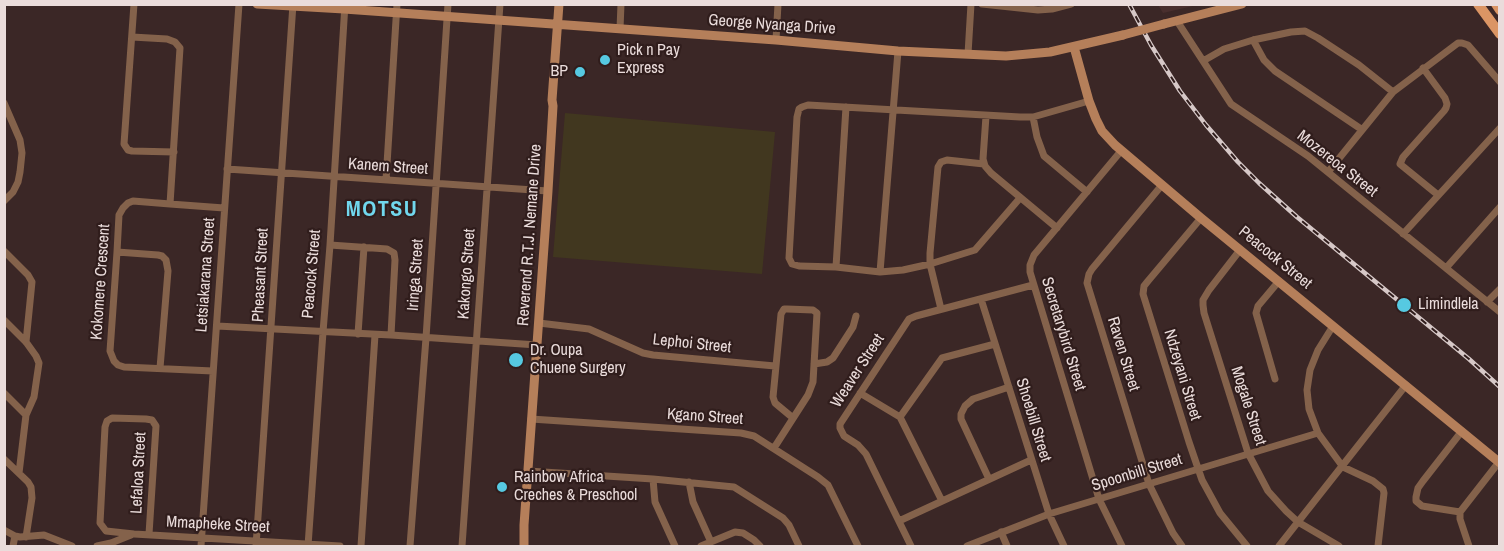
<!DOCTYPE html>
<html>
<head>
<meta charset="utf-8">
<style>
	body { margin:0 }
	#map { position:relative; width:1504px; height:551px; overflow:hidden; background:#3b2726; font-family:"Archivo Narrow",sans-serif }
	canvas { display:block }
	.frame { position:absolute; inset:0; border:6px solid #eadcdb; pointer-events:none }
</style>
</head>
<body>
<div id="map">
<canvas width="1504" height="551"></canvas>
<div class="frame"></div>
</div>
<script>
const ctx = document.querySelector('canvas').getContext('2d');
ctx.lineJoin = 'round';
function fillPath(path, color) {
  ctx.fillStyle = color;
  ctx.fill(path, 'evenodd');
}
function shape(rows) {
  const path = new Path2D();
  for (const r of rows) {
    path.moveTo(r[0], r[1]);
    for (let i = 2; i < r.length; i += 2) path.lineTo(r[i], r[i + 1]);
  }
  return path;
}
function trace(path, color, width, dash) {
  ctx.strokeStyle = color;
  ctx.lineWidth = width;
  ctx.lineCap = dash ? 'butt' : 'round';
  ctx.setLineDash(dash || []);
  ctx.stroke(path);
}
function drawText(font, color, halo, rows, align = 'center') {
  ctx.font = font + ' "Archivo Narrow",sans-serif';
  ctx.lineWidth = 4.5;
  ctx.setLineDash([]);
  ctx.textBaseline = 'middle';
  ctx.strokeStyle = halo;
  ctx.fillStyle = color;
  for (const [text, x, y, turn = 0] of rows) {
    ctx.save();
    ctx.translate(x, y);
    ctx.rotate((+turn || 0) * Math.PI / 180);
    ctx.textAlign = isNaN(turn) ? turn : align;
    if (halo) ctx.strokeText(text, 0, 0);
    ctx.fillText(text, 0, 0);
    ctx.restore();
  }
}
fillPath(shape([
	[1158,5,1157,5,1197,5,1163,13]
]), '#492f2e');
fillPath(shape([
	[565,113,775,132,762,274,553,257]
]), '#41371f');
trace(shape([
	[134,4,124,144,128,150,132,151,174,152],
	[982,4,1038,10,1052,9,1071,4],
	[1177,21,1231,104,1308,156,1500,312],
	[620,29,621,4],
	[132,37,167,39,175,42,180,48,170,204],
	[776,40,778,4],
	[1253,40,1264,60,1275,71,1361,129],
	[968,54,971,4],
	[1203,61,1224,49,1253,40,1291,32,1305,31,1318,38,1359,65,1393,92],
	[1423,68,1445,98,1447,104,1446,108,1444,111,1403,157,1400,164,1438,195],
	[4,103,20,140,22,153,20,172,18,182,13,192,4,201],
	[986,116,983,159,985,166,991,173,1057,228],
	[1033,117,1037,137,1044,156,1087,192],
	[1121,151,1034,255,1030,265,1030,272,1099,499,1122,546],
	[227,169,548,191],
	[1328,172,1393,92,1458,43,1462,43,1468,45,1500,82],
	[386,180,397,4],
	[1162,185,1092,269,1089,274,1087,283,1149,484,1173,533,1182,546],
	[1020,198,975,250,930,264,903,270,880,272,836,267,799,266,792,264,789,258,797,117,799,109,802,107,808,105,1020,117,1033,117,1089,101],
	[1201,218,1148,281,1144,286,1143,294,1189,442,1202,480,1220,513,1247,546],
	[1403,234,1500,128],
	[330,245,387,249,394,253,395,260,391,335],
	[1240,250,1209,290,1203,300,1203,305,1204,313,1248,453,1268,491,1286,511,1298,522,1339,546],
	[4,251,28,275,32,282,26,342],
	[117,252,158,255,162,256,166,260,168,271,160,368],
	[836,267,846,107],
	[1446,268,1500,207],
	[880,272,898,51],
	[981,299,1049,514,1064,546],
	[1487,302,1500,289],
	[941,309,930,264,930,253,938,167,941,162,947,160,984,164],
	[4,320,26,342,36,356,39,363,34,397,26,415,19,473],
	[539,323,589,329,643,353,653,355,775,366],
	[217,326,391,335,537,345],
	[1333,326,1318,350,1310,370,1307,390,1309,409,1318,433,1343,467,1373,481,1383,489,1384,493,1378,546],
	[358,334,364,247],
	[814,364,827,362,833,358,853,327,856,316],
	[213,371,124,367,118,365,114,361,110,351,117,252,119,215,123,208,128,203,133,201,170,204,224,208],
	[1275,379,1256,313,1258,306,1279,281],
	[4,393,26,415],
	[860,393,900,417,942,501],
	[900,417,942,358,995,344],
	[531,419,741,433,754,436,818,477,828,485,858,546],
	[774,448,808,395,813,382,817,313,813,310,787,309,784,309,781,314,773,397,775,403,793,418],
	[4,459,28,482,31,487,32,498,26,537],
	[528,471,653,479,734,487,783,518,789,525,799,546],
	[653,479,655,502,675,546],
	[989,479,961,419,961,414,965,406,973,399,1009,387],
	[689,482,693,502,711,542],
	[1460,512,1422,506,1416,501,1416,497,1418,488,1423,481,1462,431],
	[899,521,1031,460],
	[4,530,15,536,20,537,44,535,72,546],
	[1001,532,1007,546],
	[149,534,156,426,152,420,146,419,112,418,107,421,105,427,100,523,106,531,134,534,340,546],
	[13,546,15,536],
	[97,546,111,543,131,535],
	[201,546,239,4],
	[256,546,293,4],
	[308,546,323,332,330,245,345,4],
	[361,546,375,335],
	[410,546,426,338,448,4],
	[462,546,500,4],
	[701,546,735,532,743,533,754,540,760,546],
	[911,546,866,454,858,445,844,436,840,428,840,424,909,319,916,316,1033,285],
	[967,546,1049,514,1318,433],
	[1279,546,1406,385],
	[1469,546,1460,519,1460,512,1499,462]
]), '#84624b', 7);
trace(shape([
	[257,4,344,9,776,40,898,51,1006,56,1050,52,1123,35],
	[1164,24,1242,4],
	[1074,47,1089,101,1096,119,1102,131,1115,145,1201,218,1500,463],
	[524,546,524,525,548,191,553,106,552,100,559,4]
]), '#b57f5a', 9);
trace(shape([
	[1478,4,1500,34],
	[1496,4,1500,10]
]), '#db9564', 10);
const rail = shape([
	[1129,4,1151,45,1180,91,1206,125,1238,162,1259,183,1297,217,1469,359,1500,387]
]);
trace(rail, '#d6c8c7', 4.5);
trace(rail, '#301d1c', 2, [7]);
trace(shape([
	[1123,35,1164,24]
]), '#b57f5a', 9);
for (const [x, y, r, color] of [
	[605,60,6,"#56c9e1"],
	[580,72,6,"#56c9e1"],
	[1404,305,8,"#56c9e1"],
	[516,360,8,"#56c9e1"],
	[502,487,6,"#56c9e1"]
]) {
  const dot = new Path2D();
  dot.arc(x, y, r, 0, 2 * Math.PI);
  ctx.fillStyle = color;
  ctx.fill(dot);
  trace(dot, '#301d1c', 2);
}
drawText('16px', '#eadcdb', '#301d1c', [
	["George Nyanga Drive",772,25,4],
	["Mozereoa Street",1337,164,38],
	["Kanem Street",388,167,4],
	["Reverend R.T.J. Nemane Drive",530,235,-86],
	["Peacock Street",1275,258,39],
	["Peacock Street",312,274,-85],
	["Kakongo Street",467,274,-86],
	["Letsiakarana Street",206,275,-86],
	["Pheasant Street",261,275,-87],
	["Iringa Street",416,275,-86],
	["Kokomere Crescent",101,282,-86],
	["Secretarybird Street",1063,334,73],
	["Lephoi Street",692,344,6],
	["Raven Street",1123,354,73],
	["Weaver Street",858,371,-57],
	["Ndzeyani Street",1182,375,73],
	["Mogale Street",1248,406,72],
	["Kgano Street",705,417,4],
	["Shoebill Street",1033,420,73],
	["Lefaloa Street",139,473,-87],
	["Spoonbill Street",1137,473,-17],
	["Mmapheke Street",218,525,3]
]);
drawText('16px', '#eadcdb', '#301d1c', [
	["Pick n Pay",617,51],
	["Express",617,69],
	["BP",568,72,"right"],
	["Limindlela",1418,305],
	["Dr. Oupa",530,351],
	["Chuene Surgery",530,369],
	["Rainbow Africa",514,478],
	["Creches & Preschool",514,496]
], 'left');
ctx.letterSpacing = '1.5px';
drawText('bold 22px', '#71d7ed', '#301d1c', [
	["MOTSU",382,210]
]);
ctx.letterSpacing = '0px';
</script>
</body>
</html>
